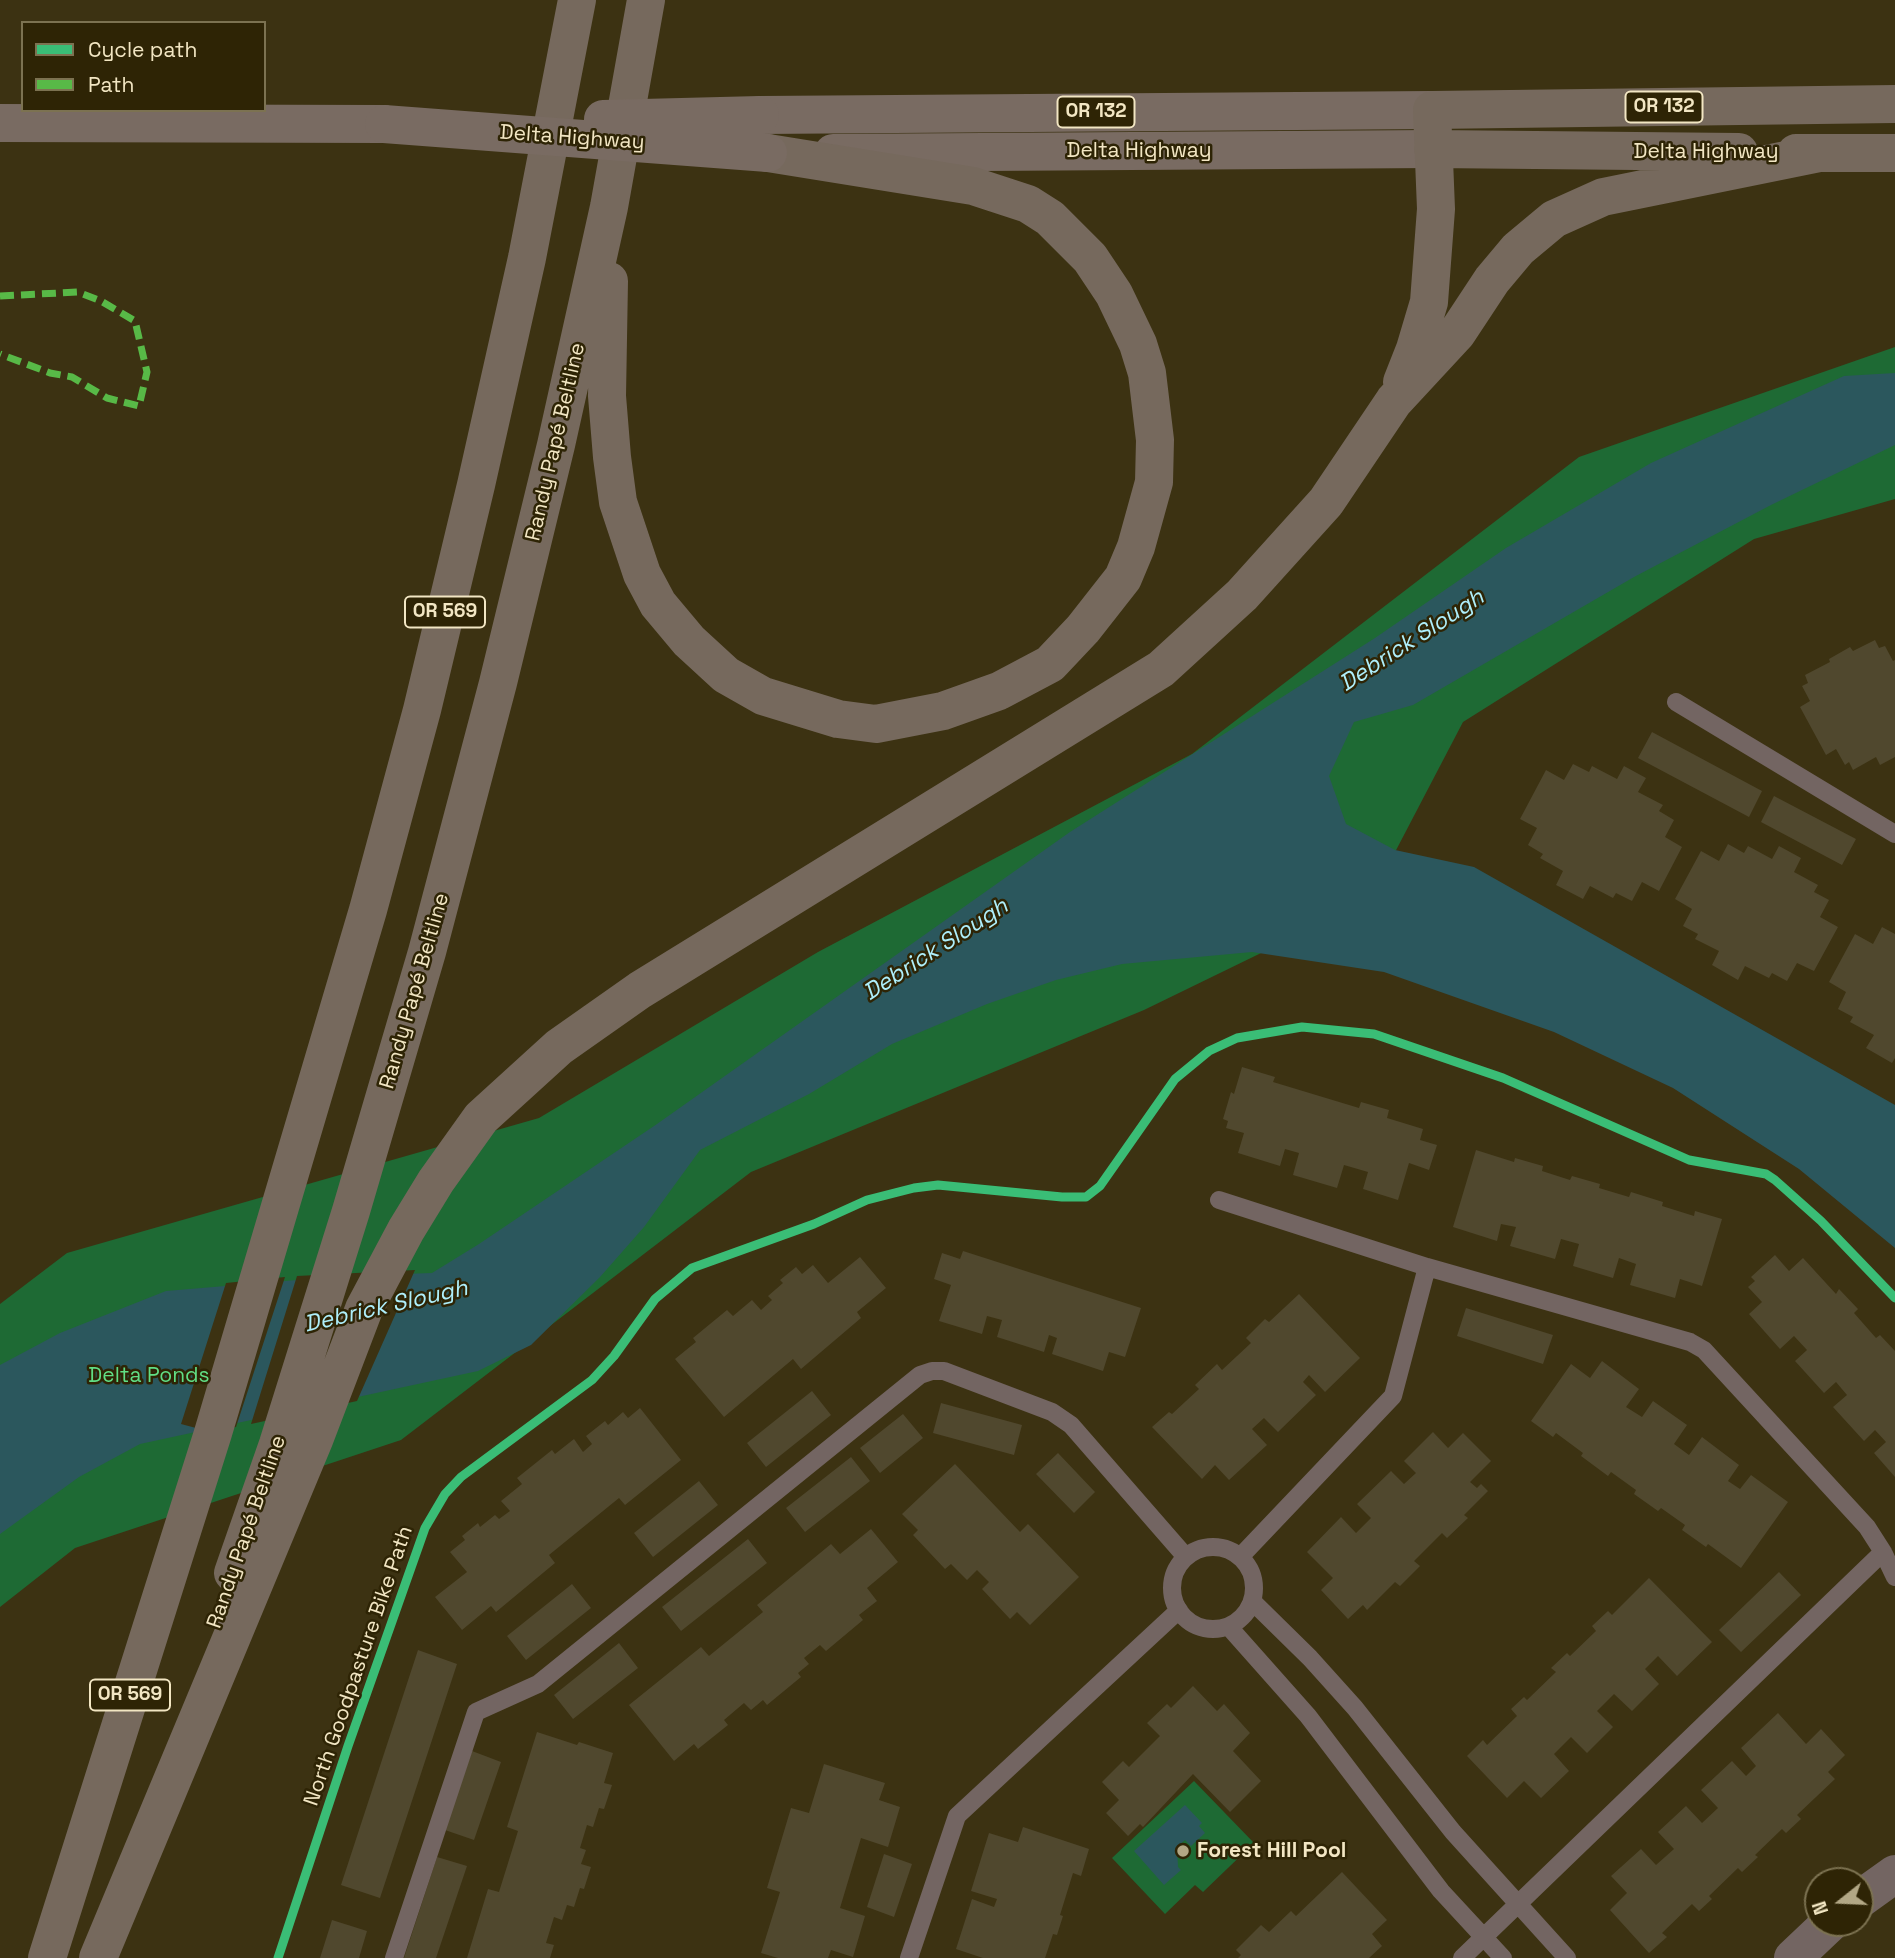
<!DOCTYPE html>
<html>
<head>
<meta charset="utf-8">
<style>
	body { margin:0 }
	#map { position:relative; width:1895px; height:1958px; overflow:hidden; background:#3c3212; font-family:"Space Grotesk",sans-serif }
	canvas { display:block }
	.legend { position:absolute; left:21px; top:21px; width:245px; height:91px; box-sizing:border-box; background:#2e2405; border:2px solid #7c7251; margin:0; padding:9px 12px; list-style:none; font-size:21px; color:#f2e6c3 }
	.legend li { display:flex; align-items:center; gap:14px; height:35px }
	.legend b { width:35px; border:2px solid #7c7251 }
	.north { position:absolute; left:1804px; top:1867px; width:70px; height:70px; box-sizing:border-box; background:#2e2405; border:2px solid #7c7251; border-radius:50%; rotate:252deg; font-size:19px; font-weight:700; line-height:28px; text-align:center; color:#f2e6c3 }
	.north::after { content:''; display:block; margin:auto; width:24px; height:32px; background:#b2a785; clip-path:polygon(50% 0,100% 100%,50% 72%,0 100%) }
</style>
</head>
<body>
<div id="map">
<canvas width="1895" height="1958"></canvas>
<ul class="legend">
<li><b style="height:9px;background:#3abd76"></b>Cycle path</li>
<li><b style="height:9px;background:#58b947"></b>Path</li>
</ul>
<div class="north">N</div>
</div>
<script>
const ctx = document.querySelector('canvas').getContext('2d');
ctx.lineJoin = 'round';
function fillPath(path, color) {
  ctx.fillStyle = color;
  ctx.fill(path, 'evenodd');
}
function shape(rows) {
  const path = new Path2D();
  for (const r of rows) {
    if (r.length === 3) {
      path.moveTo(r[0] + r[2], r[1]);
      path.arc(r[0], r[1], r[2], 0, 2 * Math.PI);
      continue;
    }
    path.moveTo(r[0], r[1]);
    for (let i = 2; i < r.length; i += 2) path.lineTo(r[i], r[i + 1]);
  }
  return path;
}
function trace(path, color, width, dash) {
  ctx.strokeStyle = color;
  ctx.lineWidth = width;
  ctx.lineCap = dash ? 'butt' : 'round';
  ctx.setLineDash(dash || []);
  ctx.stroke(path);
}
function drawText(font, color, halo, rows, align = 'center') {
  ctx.font = font + ' "Space Grotesk",sans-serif';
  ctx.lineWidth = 5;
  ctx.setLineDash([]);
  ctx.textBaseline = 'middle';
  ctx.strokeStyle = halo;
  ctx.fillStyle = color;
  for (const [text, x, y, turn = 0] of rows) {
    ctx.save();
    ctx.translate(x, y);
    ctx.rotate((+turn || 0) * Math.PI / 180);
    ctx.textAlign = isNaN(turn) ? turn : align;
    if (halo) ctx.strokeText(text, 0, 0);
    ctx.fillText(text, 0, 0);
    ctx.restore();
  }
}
fillPath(shape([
	[1895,347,1895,499,1754,539,1463,722,1370,900,1144,1010,751,1172,401,1440,75,1548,0,1607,0,1304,67,1253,539,1118,818,952,1192,754,1579,457],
	[1194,1781,1254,1843,1203,1892,1195,1885,1165,1914,1112,1858]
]), '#1e6a34');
fillPath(shape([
	[1895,373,1895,445,1771,505,1634,577,1413,705,1354,722,1329,776,1346,824,1395,850,1474,867,1895,1105,1895,1248,1799,1169,1673,1088,1554,1032,1384,972,1252,952,1122,964,1056,980,987,1004,892,1044,809,1094,700,1150,644,1227,600,1277,531,1345,478,1371,140,1444,79,1477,0,1534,0,1365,60,1333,166,1291,345,1276,432,1273,479,1244,657,1124,1070,832,1375,638,1506,548,1651,463,1844,376],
	[1185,1805,1202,1823,1199,1826,1205,1833,1191,1846,1185,1840,1177,1847,1178,1867,1181,1870,1164,1885,1134,1851]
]), '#2b575d');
fillPath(shape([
	[415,1270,357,1401,251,1424,297,1276],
	[285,1277,236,1427,211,1432,181,1424,226,1283]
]), '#3c3212');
fillPath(shape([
	[1875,640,1879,648,1885,646,1893,661,1895,660,1895,757,1880,765,1876,757,1853,770,1849,762,1845,765,1836,749,1826,755,1800,707,1810,701,1802,686,1808,683,1805,675,1830,662,1829,659,1850,647,1853,651],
	[1652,732,1762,791,1749,817,1638,758],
	[1573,764,1589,772,1592,766,1617,779,1624,766,1646,778,1638,792,1663,805,1659,811,1674,820,1665,837,1682,847,1659,891,1642,882,1632,901,1616,893,1613,898,1590,886,1583,899,1556,885,1563,871,1540,858,1543,854,1528,845,1537,828,1520,819,1546,770,1564,780],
	[1774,796,1856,839,1842,865,1761,822],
	[1728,844,1744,853,1748,846,1772,859,1779,846,1801,858,1794,872,1818,885,1814,892,1829,900,1820,917,1838,927,1814,971,1797,963,1787,981,1772,973,1769,978,1745,966,1738,980,1712,965,1719,951,1695,939,1698,934,1683,926,1692,909,1675,899,1701,851,1719,861],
	[1882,927,1895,934,1895,1058,1892,1063,1866,1048,1874,1035,1850,1022,1853,1017,1838,1009,1846,992,1829,982,1855,934,1873,944],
	[1242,1067,1275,1077,1273,1082,1359,1108,1361,1102,1389,1110,1387,1118,1423,1129,1420,1140,1437,1145,1429,1170,1409,1163,1398,1200,1363,1189,1368,1172,1344,1165,1337,1188,1293,1175,1299,1153,1285,1149,1280,1166,1238,1153,1244,1133,1226,1128,1228,1121,1223,1119,1231,1092,1234,1094],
	[1476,1150,1514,1162,1515,1158,1543,1166,1542,1171,1570,1180,1572,1176,1600,1184,1599,1188,1629,1197,1631,1192,1663,1202,1662,1206,1694,1216,1695,1211,1722,1219,1702,1286,1680,1279,1675,1298,1630,1285,1636,1264,1619,1258,1613,1278,1573,1266,1579,1244,1561,1239,1555,1259,1510,1246,1516,1227,1501,1224,1497,1241,1453,1227],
	[963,1251,1141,1308,1125,1357,1109,1352,1103,1371,1052,1354,1057,1338,1049,1335,1044,1352,997,1337,1002,1320,987,1316,982,1334,939,1321,951,1285,934,1279,942,1253,960,1259],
	[1775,1255,1789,1271,1803,1258,1836,1294,1839,1289,1858,1309,1854,1313,1876,1338,1880,1335,1895,1351,1895,1477,1874,1453,1886,1442,1875,1430,1864,1441,1833,1407,1847,1395,1836,1382,1824,1393,1795,1361,1807,1350,1794,1336,1780,1349,1749,1314,1762,1302,1748,1287,1755,1281,1751,1277],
	[860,1257,886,1288,857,1312,861,1318,801,1369,793,1359,724,1417,675,1359,696,1342,693,1338,727,1310,733,1316,752,1300,761,1310,772,1300,768,1296,783,1283,780,1280,796,1267,802,1274,813,1265,828,1283],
	[1299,1294,1360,1358,1325,1392,1309,1375,1303,1382,1316,1395,1278,1432,1264,1418,1252,1429,1267,1445,1229,1480,1215,1465,1202,1479,1152,1427,1169,1412,1172,1414,1199,1389,1195,1385,1217,1364,1222,1370,1251,1343,1246,1338,1265,1319,1269,1322],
	[1466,1308,1553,1335,1543,1364,1457,1336],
	[1602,1361,1639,1389,1626,1407,1642,1417,1653,1401,1687,1425,1674,1444,1689,1455,1702,1437,1739,1465,1728,1481,1740,1489,1751,1475,1788,1502,1741,1568,1708,1544,1706,1547,1682,1530,1685,1525,1661,1508,1658,1511,1634,1494,1636,1490,1611,1472,1608,1476,1581,1456,1583,1453,1556,1433,1553,1437,1531,1421,1571,1364,1590,1378],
	[812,1391,831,1415,766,1467,747,1443],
	[941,1403,1022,1425,1014,1455,933,1433],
	[640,1408,681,1460,625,1505,619,1498,549,1555,555,1563,496,1612,491,1606,462,1630,435,1597,467,1572,450,1552,465,1540,462,1536,478,1523,480,1527,495,1515,499,1519,510,1511,501,1501,522,1484,517,1478,552,1450,555,1454,574,1439,583,1452,592,1444,586,1436,605,1421,608,1425,623,1412,628,1418],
	[903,1414,923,1438,880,1473,860,1448],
	[1433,1432,1448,1448,1463,1433,1491,1461,1470,1482,1477,1488,1481,1484,1488,1491,1464,1515,1468,1518,1447,1538,1442,1533,1414,1561,1420,1566,1400,1586,1395,1582,1367,1610,1363,1605,1348,1619,1321,1590,1333,1578,1307,1552,1341,1517,1356,1533,1371,1518,1357,1504,1391,1471,1404,1484,1416,1473,1404,1461],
	[1058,1453,1095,1492,1074,1513,1036,1474],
	[851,1457,870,1481,805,1532,786,1508],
	[955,1464,1020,1532,1028,1524,1079,1577,1030,1625,1017,1612,1010,1619,982,1589,989,1582,977,1570,967,1580,951,1564,945,1569,913,1535,918,1530,902,1514],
	[699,1481,718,1505,653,1557,634,1533],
	[871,1529,898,1562,867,1588,877,1601,859,1615,863,1620,826,1651,820,1645,804,1658,809,1664,798,1673,801,1677,767,1705,763,1700,751,1710,744,1703,724,1720,728,1725,698,1749,694,1744,674,1761,629,1705,701,1647,709,1656,763,1612,757,1605,831,1544,840,1554],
	[748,1539,767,1563,681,1631,662,1607],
	[1779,1572,1801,1595,1741,1652,1719,1630],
	[1649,1578,1712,1642,1677,1676,1658,1656,1645,1669,1659,1684,1632,1711,1614,1694,1597,1711,1613,1727,1587,1753,1571,1737,1554,1754,1569,1771,1541,1798,1524,1781,1507,1798,1467,1756,1483,1740,1487,1745,1517,1716,1511,1709,1524,1697,1527,1700,1556,1672,1551,1668,1567,1653,1570,1656,1596,1631,1592,1626,1608,1611,1612,1615],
	[572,1584,591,1608,526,1660,507,1636],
	[619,1643,638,1668,573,1719,554,1695],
	[418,1650,457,1664,380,1898,341,1885],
	[1193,1686,1217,1711,1224,1704,1250,1733,1233,1751,1261,1781,1230,1812,1193,1774,1143,1827,1140,1824,1128,1836,1106,1813,1119,1800,1102,1782,1123,1761,1129,1767,1160,1736,1147,1723,1167,1704,1171,1708],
	[1778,1713,1806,1744,1821,1729,1845,1755,1828,1772,1835,1779,1797,1815,1801,1819,1786,1833,1782,1829,1755,1855,1758,1857,1742,1872,1738,1868,1709,1896,1712,1899,1699,1911,1692,1904,1662,1933,1667,1937,1649,1953,1610,1910,1627,1893,1611,1876,1641,1849,1656,1865,1674,1849,1658,1832,1686,1806,1702,1823,1718,1808,1701,1790,1732,1761,1746,1776,1756,1766,1741,1748],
	[537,1732,577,1745,579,1742,613,1753,604,1783,612,1785,604,1809,599,1808,593,1827,587,1825,580,1848,586,1850,581,1864,591,1867,584,1889,580,1888,574,1907,567,1905,562,1920,554,1917,546,1943,554,1945,550,1958,467,1958,488,1889,499,1892,518,1831,507,1827],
	[472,1751,501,1762,474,1840,445,1830],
	[824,1764,885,1783,879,1800,900,1807,888,1847,861,1838,840,1908,865,1916,853,1957,831,1950,828,1958,778,1958,761,1953,780,1892,767,1888,791,1808,809,1813],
	[1023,1827,1089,1849,1081,1876,1073,1873,1060,1915,1063,1916,1057,1935,1053,1934,1045,1958,983,1958,956,1949,972,1899,994,1907,997,1899,971,1891,989,1833,1018,1842],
	[884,1854,912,1864,894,1917,867,1907],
	[437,1857,467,1866,436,1958,404,1958],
	[1342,1872,1387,1920,1372,1934,1382,1946,1369,1958,1238,1958,1241,1955,1236,1950,1261,1925,1269,1932,1291,1911,1296,1916],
	[332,1920,367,1931,359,1958,320,1958]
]), '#50482e');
trace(shape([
	[1676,702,1895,834],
	[1219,1200,1427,1267,1690,1342,1704,1350,1867,1527,1883,1552,1895,1577],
	[1213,1588,41],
	[1240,1557,1393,1396,1427,1267],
	[1252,1601,1310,1658,1355,1708,1453,1832,1567,1958],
	[1229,1627,1308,1716,1441,1891,1503,1958],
	[394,1958,476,1712,538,1684,920,1375,932,1371,944,1371,1052,1412,1071,1425,1186,1557],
	[909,1958,957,1816,1179,1610],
	[1462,1958,1883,1552]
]), '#736562', 18);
trace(shape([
	[1860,1899,1895,1874],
	[1793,1958,1830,1923]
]), '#736562', 38);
trace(shape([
	[760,115,1432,110],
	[0,123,384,124],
	[833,153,1433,149]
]), '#796b62', 38);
trace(shape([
	[1433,149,1739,152],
	[1796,153,1895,153],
	[609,281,607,396,612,457,618,502,642,574,658,604,689,641,726,675,763,696,838,719,876,724,943,711,999,691,1050,664,1083,629,1123,578,1136,547,1154,482,1155,440,1147,373,1138,344,1114,294,1090,258,1050,218,1028,204,973,186,768,153],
	[1402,382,1415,349,1429,302,1436,209,1432,110,1895,104],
	[233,1573,278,1444,351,1211,427,952,498,683,556,445,609,207,646,0],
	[47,1958,213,1433,368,910,422,710,476,485,527,258,577,0],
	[98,1958,314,1440,364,1309,406,1230,436,1181,481,1118,559,1047,640,990,1161,669,1242,595,1326,502,1394,401,1457,333,1492,280,1518,249,1554,219,1603,197,1820,153]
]), '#76695d', 38);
trace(shape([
	[603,119,760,115],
	[384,124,768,153]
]), '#796b62', 38);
trace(shape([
	[0,296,78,292,101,301,135,321,147,372,139,406,107,398,72,377,50,373,0,354]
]), '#58b947', 7, [14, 7]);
trace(shape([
	[278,1958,348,1746,425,1528,445,1494,461,1477,592,1380,614,1356,655,1299,692,1268,814,1224,867,1200,914,1188,938,1185,1062,1197,1086,1197,1100,1186,1175,1079,1209,1051,1237,1038,1302,1027,1374,1034,1503,1078,1689,1160,1766,1174,1775,1180,1821,1221,1895,1298]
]), '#3abd76', 9);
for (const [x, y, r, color] of [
	[1183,1851,7,"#b2a785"]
]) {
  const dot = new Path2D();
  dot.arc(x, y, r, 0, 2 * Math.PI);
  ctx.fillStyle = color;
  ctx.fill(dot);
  trace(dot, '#2e2405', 2.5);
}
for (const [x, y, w] of [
	[1664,107,77],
	[1096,112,77],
	[445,612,80],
	[130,1695,80]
]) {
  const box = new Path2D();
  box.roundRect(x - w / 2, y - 15.5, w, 31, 5);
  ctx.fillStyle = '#2e2405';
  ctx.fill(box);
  trace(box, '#f2e6c3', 2);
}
drawText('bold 19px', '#f2e6c3', null, [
	["OR 132",1664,107],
	["OR 132",1096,112],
	["OR 569",445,612],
	["OR 569",130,1695]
]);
drawText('21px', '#f2e6c3', '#2e2405', [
	["Delta Highway",572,138,4],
	["Delta Highway",1139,151],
	["Delta Highway",1706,152],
	["Randy Papé Beltline",556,442,-77],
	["Randy Papé Beltline",415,991,-74],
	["Randy Papé Beltline",247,1532,-71],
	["North Goodpasture Bike Path",359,1666,-71]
]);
drawText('21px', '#61de85', '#2e2405', [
	["Delta Ponds",149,1376]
]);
drawText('bold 21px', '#f2e6c3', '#2e2405', [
	["Forest Hill Pool",1197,1851]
], 'left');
drawText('italic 23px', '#aeeffb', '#2e2405', [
	["Debrick Slough",1412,641,-33],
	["Debrick Slough",936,950,-33],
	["Debrick Slough",386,1307,-13]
]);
</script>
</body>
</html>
